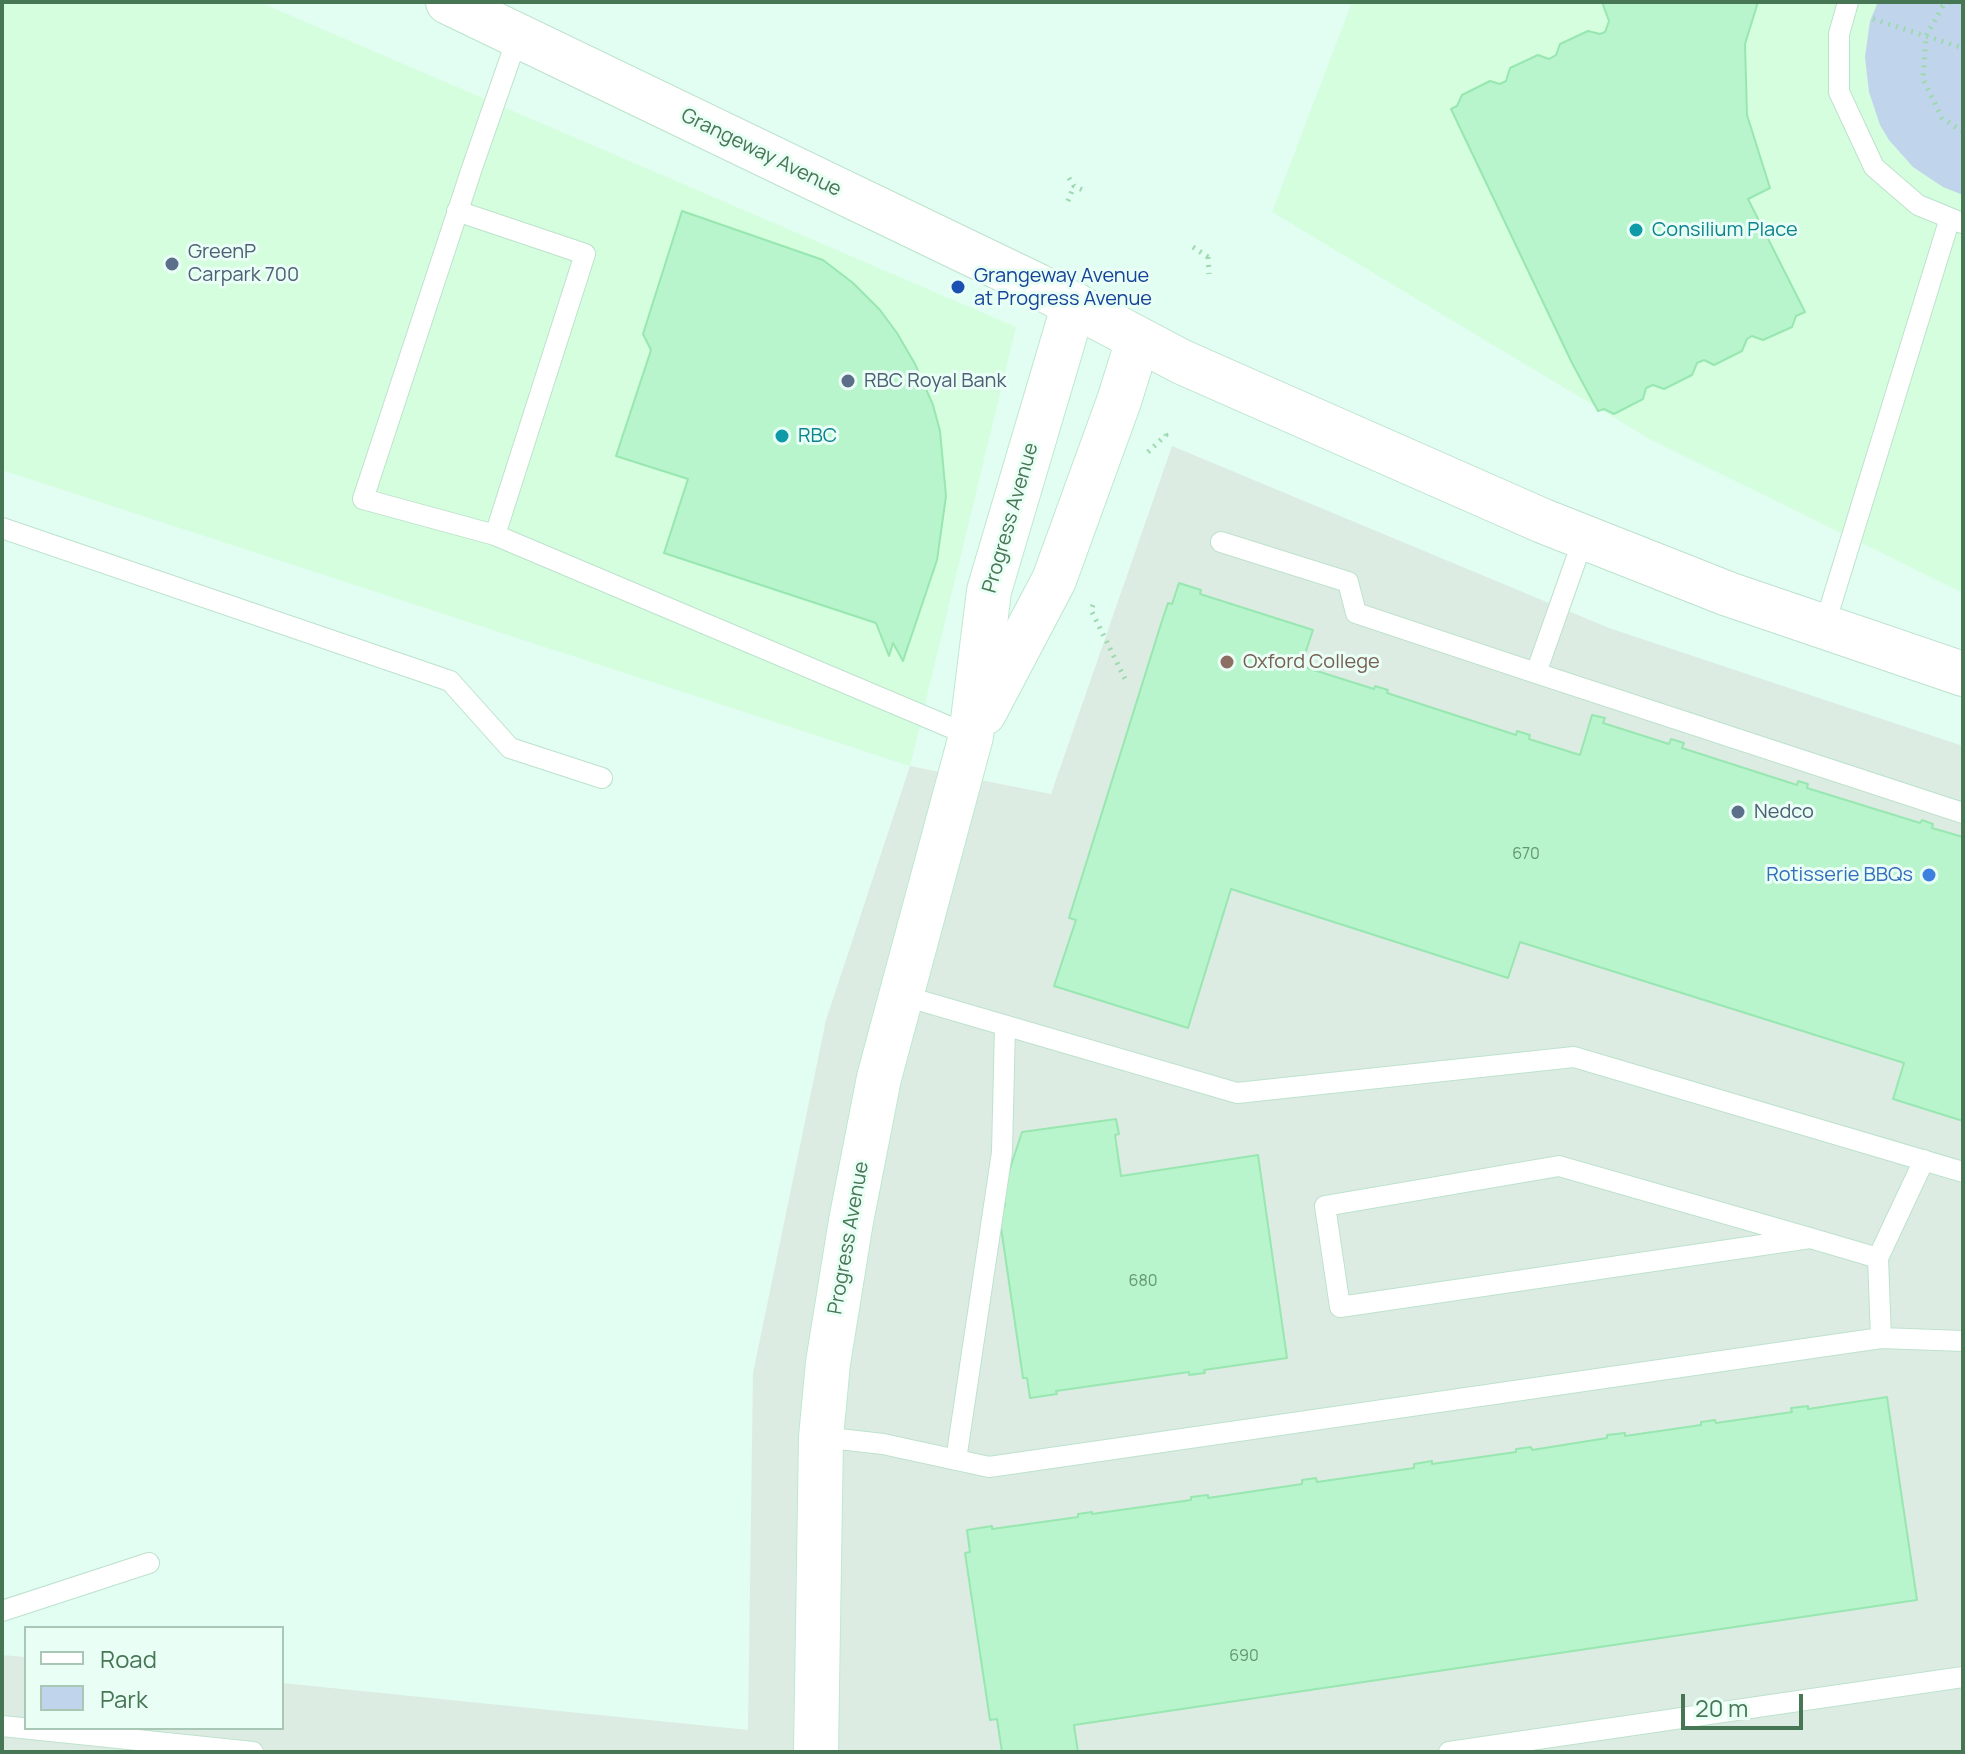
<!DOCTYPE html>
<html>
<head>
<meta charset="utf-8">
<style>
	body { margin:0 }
	#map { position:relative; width:1965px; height:1754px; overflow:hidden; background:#e2fdf1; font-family:Manrope,sans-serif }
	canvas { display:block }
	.frame { position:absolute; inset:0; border:4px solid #477655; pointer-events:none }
	.legend { position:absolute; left:24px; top:1626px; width:260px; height:104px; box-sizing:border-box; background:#e9fff5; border:2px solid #a8c8b5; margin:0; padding:10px 14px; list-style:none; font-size:24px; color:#477655 }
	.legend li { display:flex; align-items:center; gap:16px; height:40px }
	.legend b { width:40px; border:2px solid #a8c8b5 }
	.scale { position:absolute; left:1681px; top:1694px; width:122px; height:36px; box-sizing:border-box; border:4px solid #477655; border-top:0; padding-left:10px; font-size:24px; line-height:28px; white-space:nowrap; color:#477655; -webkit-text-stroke:6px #e9fff5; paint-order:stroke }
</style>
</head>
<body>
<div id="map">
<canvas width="1965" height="1754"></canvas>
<div class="frame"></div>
<ul class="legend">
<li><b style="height:10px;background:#fff"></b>Road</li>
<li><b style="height:22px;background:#c0d4eb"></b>Park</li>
</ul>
<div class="scale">20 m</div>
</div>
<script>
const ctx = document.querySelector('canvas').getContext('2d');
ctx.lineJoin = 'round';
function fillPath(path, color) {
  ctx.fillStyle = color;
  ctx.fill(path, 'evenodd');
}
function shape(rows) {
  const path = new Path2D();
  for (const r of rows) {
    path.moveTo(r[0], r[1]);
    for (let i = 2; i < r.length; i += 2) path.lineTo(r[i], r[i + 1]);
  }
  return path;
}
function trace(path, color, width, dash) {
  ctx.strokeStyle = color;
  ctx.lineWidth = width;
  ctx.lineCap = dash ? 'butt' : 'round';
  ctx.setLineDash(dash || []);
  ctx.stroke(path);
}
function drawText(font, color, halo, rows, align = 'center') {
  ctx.font = font + ' Manrope,sans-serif';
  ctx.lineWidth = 6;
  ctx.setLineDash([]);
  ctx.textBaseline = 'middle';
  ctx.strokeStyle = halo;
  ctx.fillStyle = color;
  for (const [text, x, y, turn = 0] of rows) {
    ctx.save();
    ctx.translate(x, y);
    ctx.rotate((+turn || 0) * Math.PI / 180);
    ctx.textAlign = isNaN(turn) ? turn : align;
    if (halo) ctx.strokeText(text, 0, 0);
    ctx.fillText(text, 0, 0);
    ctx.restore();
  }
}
fillPath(shape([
	[2,2,259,2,1016,327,910,766,2,470],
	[1352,2,1963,2,1963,593,1648,438,1272,212]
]), '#d5fede');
fillPath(shape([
	[1172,446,1609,628,1963,746,1963,1752,2,1752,2,1655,26,1657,26,1728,282,1728,282,1683,748,1730,753,1373,826,1020,910,766,1051,794]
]), '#ddece3');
fillPath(shape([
	[1878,2,1963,2,1963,195,1943,187,1913,167,1889,140,1880,125,1869,92,1865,57,1870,21]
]), '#c0d4eb');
const building = shape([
	[1602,2,1758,2,1745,44,1747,115,1770,188,1748,199,1805,312,1796,316,1792,327,1763,340,1752,336,1747,339,1742,351,1714,365,1704,360,1697,363,1692,375,1664,389,1653,385,1646,388,1643,399,1614,414,1604,409,1598,411,1572,363,1451,109,1457,106,1462,95,1490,81,1500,84,1506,81,1510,68,1538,55,1549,59,1556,55,1560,44,1588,31,1600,34,1605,32,1609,21,1602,2],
	[682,211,823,260,853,283,880,310,897,333,915,364,933,405,940,431,946,496,937,560,903,661,893,643,889,656,876,623,664,553,688,479,616,456,651,350,643,334,682,211],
	[1179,583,1201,590,1200,594,1313,630,1301,666,1374,689,1375,686,1388,690,1387,693,1516,735,1517,731,1530,735,1529,739,1580,755,1592,715,1605,718,1603,723,1669,744,1671,739,1684,743,1682,748,1797,785,1798,781,1808,784,1807,788,1920,823,1922,820,1933,824,1932,828,1963,837,1963,1121,1893,1099,1904,1063,1520,942,1508,978,1231,889,1188,1028,1054,986,1076,920,1069,918,1160,627,1168,603,1172,604,1179,583],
	[1116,1119,1119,1134,1115,1135,1121,1176,1258,1155,1287,1358,1204,1370,1205,1373,1189,1375,1189,1372,1056,1391,1057,1394,1030,1398,1027,1378,1023,1378,998,1207,1005,1206,1003,1190,1022,1132,1116,1119],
	[1887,1397,1917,1600,1074,1725,1078,1752,1002,1752,997,1719,990,1720,965,1553,970,1552,967,1530,992,1526,992,1529,1078,1517,1078,1514,1092,1512,1092,1514,1191,1500,1191,1497,1208,1495,1208,1498,1302,1484,1302,1480,1316,1478,1317,1482,1414,1468,1414,1464,1432,1461,1432,1464,1516,1452,1516,1449,1531,1447,1532,1450,1607,1438,1607,1435,1625,1433,1625,1436,1701,1425,1701,1422,1715,1420,1716,1423,1792,1412,1791,1408,1808,1406,1808,1409,1887,1397]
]);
fillPath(building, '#b8f4cc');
trace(building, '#98e7b1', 2);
const service = shape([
	[1848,2,1839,34,1839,92,1874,167,1918,205,1962,223],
	[518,36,472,168,363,499,495,535,971,736],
	[457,211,585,254,495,535],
	[2,528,450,681,510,748,602,778],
	[1584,537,1536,673,1963,813],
	[1221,542,1348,582,1356,613,1536,673],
	[1824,627,1950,218],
	[901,995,1237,1093,1574,1057,1963,1172],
	[1810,1238,1340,1307,1325,1206,1559,1166,1810,1238,1878,1258,1924,1160],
	[1881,1338,1963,1341],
	[821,1437,883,1444,989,1467,1881,1338,1878,1258],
	[956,1460,1002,1152,1005,1026],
	[2,1611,149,1563],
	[2,1726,253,1752],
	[1449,1752,1963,1677]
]);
const tertiary = shape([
	[448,2,1038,286,1182,362,1543,521,1728,594,1963,674]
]);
const secondary = shape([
	[984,713,1054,580,1119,401,1138,340],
	[816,1752,821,1437,828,1363,851,1221,879,1078,971,736,989,591,1074,304]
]);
trace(service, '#bde2cc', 22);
trace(tertiary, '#bde2cc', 46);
trace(secondary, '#bde9cf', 46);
trace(shape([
	[1950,2,1943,6,1926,36,1923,79,1942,118,1963,132],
	[1873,19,1963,48],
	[1069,178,1074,186,1083,190],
	[1068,201,1074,186],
	[1193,247,1208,257],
	[1208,257,1209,274],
	[1148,452,1166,435,1163,430],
	[1093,605,1091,610,1127,683]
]), '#9cd9af', 5, [2, 6]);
trace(service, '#fff', 20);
trace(tertiary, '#fff', 44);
trace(secondary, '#fff', 44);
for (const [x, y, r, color] of [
	[1636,230,8,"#0f9aa8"],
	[172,264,8,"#5c6f8a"],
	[958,287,8,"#1a4fb4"],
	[848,381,8,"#5c6f8a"],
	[782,436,8,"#0f9aa8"],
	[1227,662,8,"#8d6e63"],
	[1738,812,8,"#5c6f8a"],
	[1929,875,8,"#3f7fe0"]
]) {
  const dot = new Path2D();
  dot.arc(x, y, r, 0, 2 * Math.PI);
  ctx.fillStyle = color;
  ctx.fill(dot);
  trace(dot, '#e9fff5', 3);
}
drawText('16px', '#639673', null, [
	["670",1526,855],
	["680",1143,1282],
	["690",1244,1657]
]);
drawText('20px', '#477655', '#e9fff5', [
	["Grangeway Avenue",761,153,26],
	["Progress Avenue",1011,518,-74],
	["Progress Avenue",849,1238,-80]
]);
drawText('20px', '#0d838f', '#e9fff5', [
	["Consilium Place",1652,230],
	["RBC",798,436]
], 'left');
drawText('20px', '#4e5e75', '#e9fff5', [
	["GreenP",188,252],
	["Carpark 700",188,275],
	["RBC Royal Bank",864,381],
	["Nedco",1754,812]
], 'left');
drawText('20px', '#164399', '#e9fff5', [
	["Grangeway Avenue",974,276],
	["at Progress Avenue",974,299]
], 'left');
drawText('20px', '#785e54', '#e9fff5', [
	["Oxford College",1243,662]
], 'left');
drawText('20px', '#366cbe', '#e9fff5', [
	["Rotisserie BBQs",1913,875]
], 'right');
</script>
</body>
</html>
